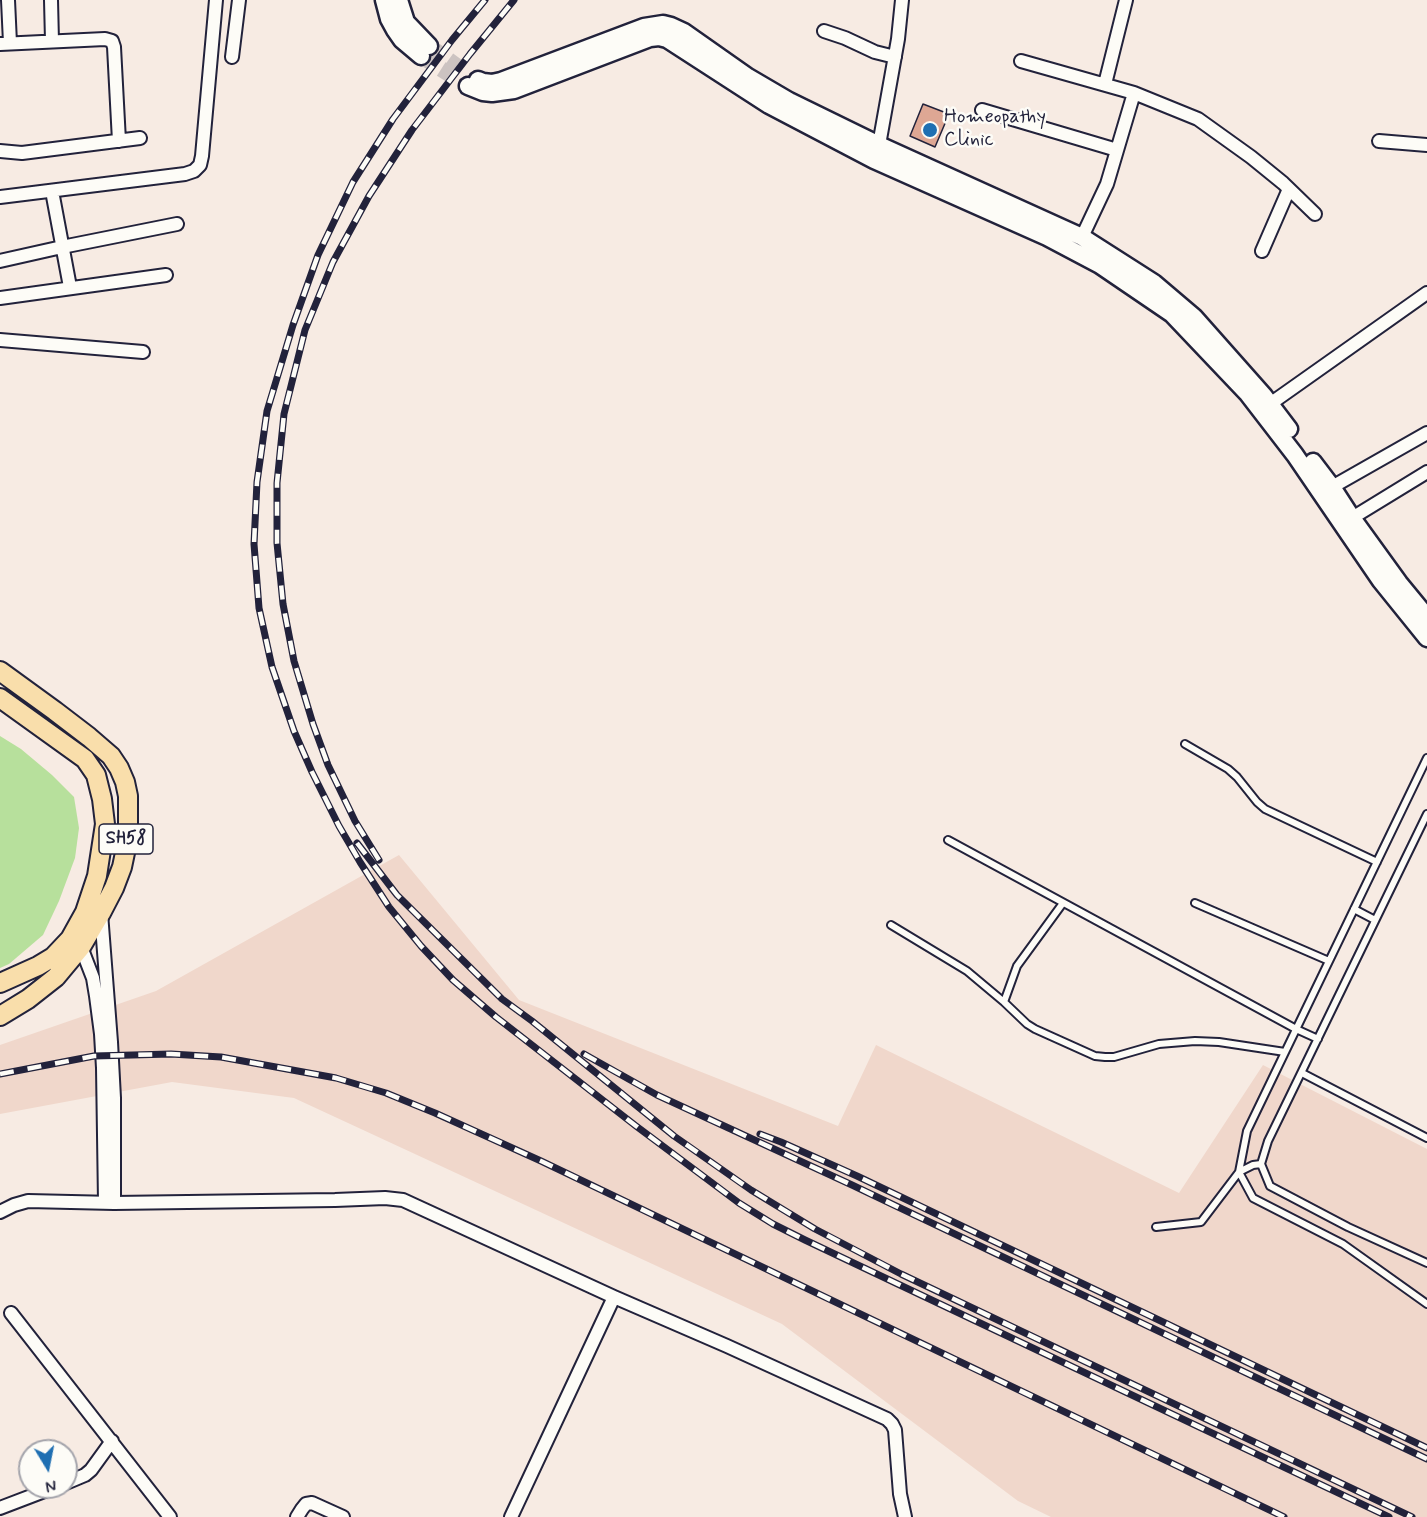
<!DOCTYPE html>
<html>
<head>
<meta charset="utf-8">
<style>
	body { margin:0 }
	#map { position:relative; width:1427px; height:1517px; overflow:hidden; background:#f7ebe3; font-family:Mynerve,sans-serif }
	canvas { display:block }
	.north { position:absolute; left:18px; top:1439px; width:60px; height:60px; box-sizing:border-box; background:#fdfcf7; border:2px solid #a5a5ac; border-radius:50%; rotate:170deg; font-size:16px; font-weight:700; line-height:24px; text-align:center; color:#22223b }
	.north::after { content:''; display:block; margin:auto; width:21px; height:27px; background:#1f6fb2; clip-path:polygon(50% 0,100% 100%,50% 72%,0 100%) }
</style>
</head>
<body>
<div id="map">
<canvas width="1427" height="1517"></canvas>
<div class="north">N</div>
</div>
<script>
const ctx = document.querySelector('canvas').getContext('2d');
ctx.lineJoin = 'round';
function fillPath(path, color) {
  ctx.fillStyle = color;
  ctx.fill(path, 'evenodd');
}
function shape(rows) {
  const path = new Path2D();
  for (const r of rows) {
    path.moveTo(r[0], r[1]);
    for (let i = 2; i < r.length; i += 2) path.lineTo(r[i], r[i + 1]);
  }
  return path;
}
function trace(path, color, width, dash) {
  ctx.strokeStyle = color;
  ctx.lineWidth = width;
  ctx.lineCap = dash ? 'butt' : 'round';
  ctx.setLineDash(dash || []);
  ctx.stroke(path);
}
function drawText(font, color, halo, rows, align = 'center') {
  ctx.font = font + ' Mynerve,sans-serif';
  ctx.lineWidth = 5;
  ctx.setLineDash([]);
  ctx.textBaseline = 'middle';
  ctx.strokeStyle = halo;
  ctx.fillStyle = color;
  for (const [text, x, y, turn = 0] of rows) {
    ctx.save();
    ctx.translate(x, y);
    ctx.rotate((+turn || 0) * Math.PI / 180);
    ctx.textAlign = isNaN(turn) ? turn : align;
    if (halo) ctx.strokeText(text, 0, 0);
    ctx.fillText(text, 0, 0);
    ctx.restore();
  }
}
fillPath(shape([
	[399,855,519,1000,838,1126,876,1045,1179,1193,1263,1065,1427,1149,1427,1517,1051,1517,1018,1501,782,1324,294,1098,172,1082,0,1114,0,1045,156,991]
]), '#f0d7cb');
fillPath(shape([
	[0,736,21,749,52,775,74,797,79,828,75,858,59,901,43,935,9,964,0,968]
]), '#b7e09c');
const building = shape([
	[923,104,949,114,935,147,910,136,923,104]
]);
fillPath(building, '#dea794');
trace(building, '#22223b', 1.5);
trace(shape([
	[429,46,465,72],
	[421,56,468,86]
]), '#ccc3c1', 16, [16, 8]);
const lane = shape([
	[1185,744,1228,769,1237,777,1257,802,1265,809,1377,862],
	[1427,814,1268,1141,1261,1164,1270,1186,1348,1227,1427,1263],
	[948,840,1296,1029,1318,1039],
	[1195,903,1329,961],
	[1354,909,1375,920],
	[891,925,967,971,1004,1002,1027,1024,1035,1029,1095,1056,1105,1057,1114,1057,1159,1044,1195,1041,1219,1042,1285,1052],
	[1004,1002,1017,966,1063,903],
	[1302,1073,1427,1138],
	[1239,1172,1253,1198,1343,1244,1427,1304],
	[1239,1172,1253,1165,1261,1164],
	[1156,1227,1201,1222,1239,1172,1247,1131,1427,758]
]);
const street = shape([
	[8,0,10,43],
	[51,0,52,41],
	[824,31,845,38,875,52,895,57],
	[0,44,105,39,112,41,114,47,119,141],
	[232,57,239,0],
	[1021,61,1134,93,1198,119,1251,157,1283,183,1315,214],
	[1105,84,1126,0],
	[982,110,1117,150],
	[1379,141,1427,145],
	[879,145,898,39,902,0],
	[0,151,22,153,140,138],
	[52,191,70,287],
	[0,197,185,174,194,171,200,165,202,156,216,0],
	[1082,237,1107,184,1134,93],
	[1262,251,1289,189],
	[0,261,62,247,177,224],
	[0,298,166,275],
	[0,340,143,352],
	[1270,404,1427,293],
	[1332,487,1427,433],
	[1352,518,1427,472],
	[101,913,111,1042,114,1098,114,1203],
	[81,947,93,978,96,996,101,1034,103,1068,105,1202],
	[0,1212,14,1205,28,1201,114,1203,335,1200,385,1198,403,1200,614,1297,727,1346,887,1419,892,1424,895,1430,900,1494,905,1517],
	[11,1313,170,1517],
	[66,1483,85,1475,91,1470,112,1441],
	[0,1508,55,1487],
	[297,1517,302,1509,306,1504,312,1503,343,1517],
	[511,1517,614,1297]
]);
const secondary = shape([
	[384,0,389,19,395,30,402,40,421,56],
	[399,0,406,22,429,46],
	[478,80,483,82,492,83,501,81,644,27,663,24,671,26,684,32,748,77,789,101,879,145,1082,237,1154,283,1194,317,1264,396,1289,429],
	[468,86,483,92,492,93,514,90,650,38,659,37,667,39,769,105,874,160,1047,237,1100,265,1172,314,1248,394,1295,455,1381,581,1427,638],
	[1313,462,1332,487,1352,518,1399,583,1427,617]
]);
const primary = shape([
	[0,671,55,711,89,737,111,756,119,768,125,782,128,796,128,826,126,848,122,867,114,888,101,913,81,947,56,977,28,999,0,1016],
	[0,698,85,759,96,775,102,799,105,824,97,876,85,912,70,939,53,957,38,966,0,983]
]);
trace(lane, '#22223b', 10);
trace(street, '#22223b', 16);
trace(secondary, '#22223b', 21);
trace(primary, '#22223b', 22);
trace(lane, '#fdfcf7', 6);
trace(street, '#fdfcf7', 12);
trace(secondary, '#fdfcf7', 16);
trace(primary, '#f9deab', 18);
const rail = shape([
	[485,0,452,40,393,119,353,182,318,255,293,325,267,411,257,482,254,544,259,608,272,667,294,731,312,772,339,826,360,862,389,907,421,946,453,980,496,1017,636,1126,739,1203,773,1224,805,1240,1389,1517],
	[357,843,397,895,502,999,532,1021,674,1136,751,1190,815,1229,901,1274,1412,1517],
	[379,860,355,821,328,765,313,724,294,661,283,604,277,543,277,483,284,414,305,330,333,262,369,196,412,130,470,54,514,0],
	[584,1054,657,1095,852,1185,1427,1459],
	[0,1074,94,1056,171,1054,221,1057,336,1078,386,1093,435,1113,541,1161,1284,1517],
	[760,1134,781,1142,857,1176,1427,1448]
]);
trace(rail, '#22223b', 7);
trace(rail, '#fdfcf7', 4.5, [14]);
for (const [x, y, r, color] of [
	[930,130,8,"#1f6fb2"]
]) {
  const dot = new Path2D();
  dot.arc(x, y, r, 0, 2 * Math.PI);
  ctx.fillStyle = color;
  ctx.fill(dot);
  trace(dot, '#fdfcf7', 2);
}
for (const [x, y, w] of [
	[126,839,54]
]) {
  const box = new Path2D();
  box.roundRect(x - w / 2, y - 15, w, 30, 4.5);
  ctx.fillStyle = '#fdfcf7';
  ctx.fill(box);
  trace(box, '#22223b', 1.5);
}
drawText('bold 18px', '#22223b', null, [
	["SH58",126,839]
]);
drawText('20px', '#22223b', '#fdfcf7', [
	["Homeopathy",944,118],
	["Clinic",944,141]
], 'left');
</script>
</body>
</html>
